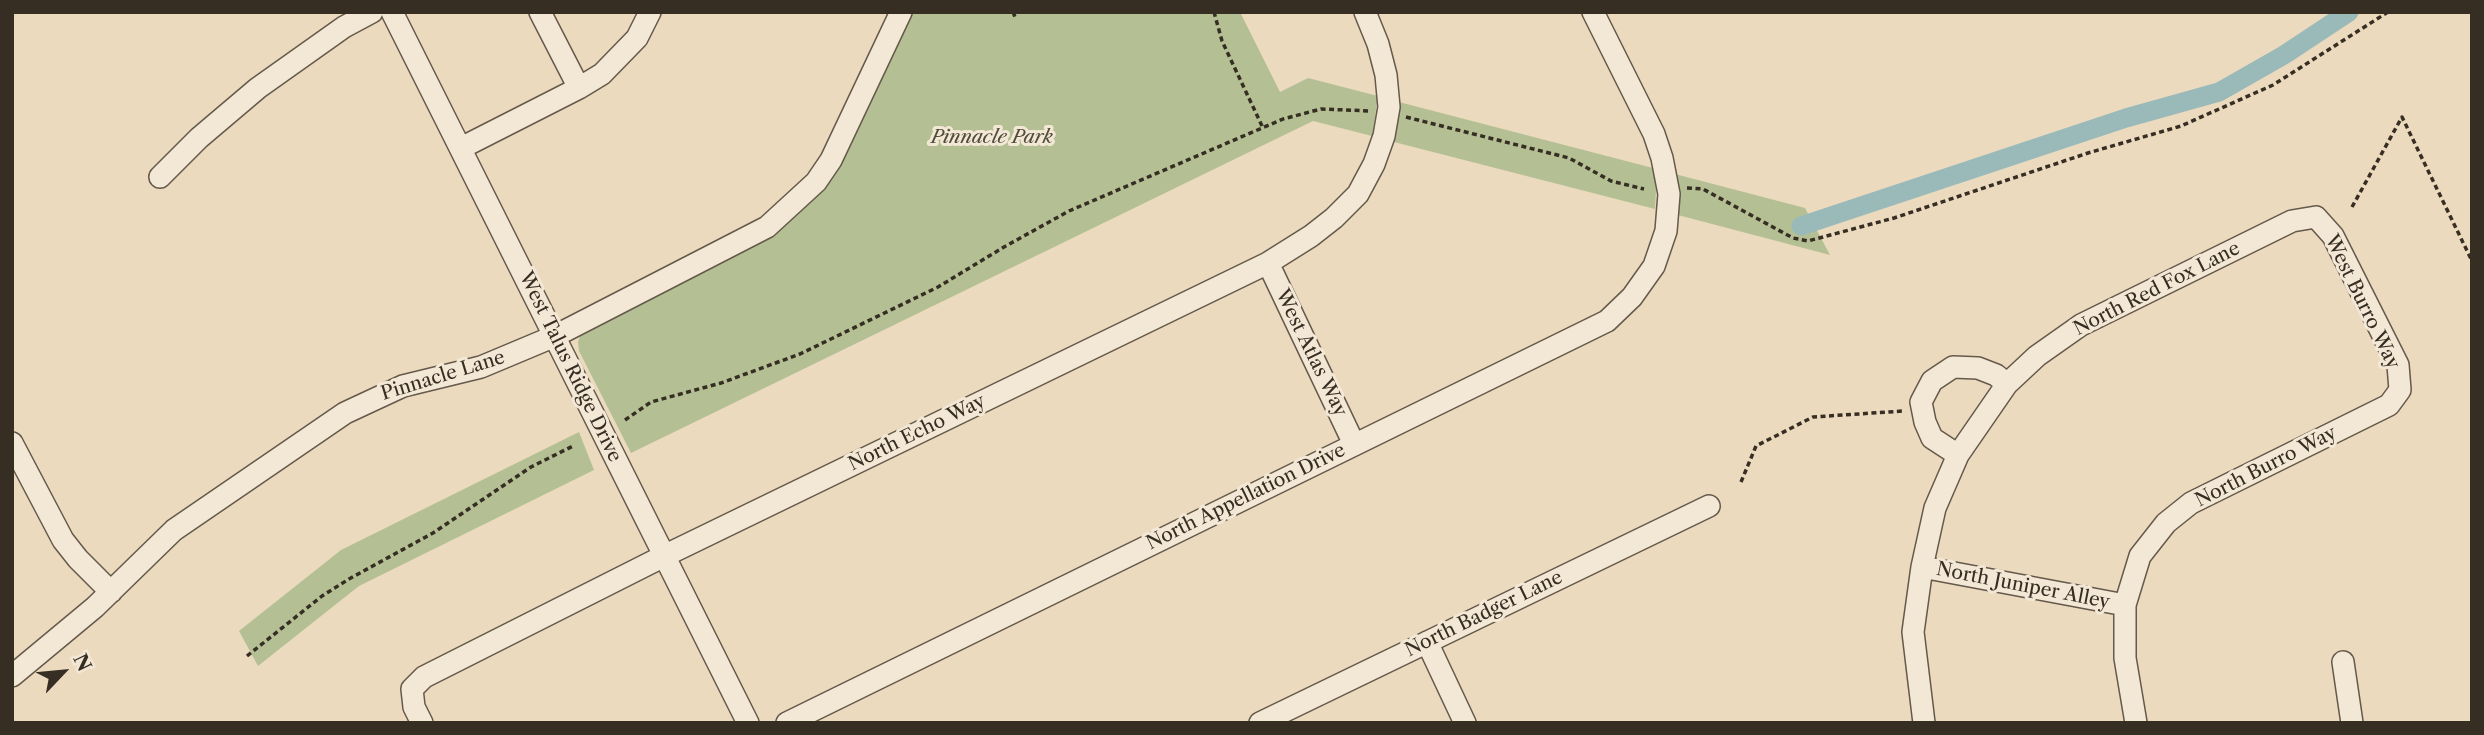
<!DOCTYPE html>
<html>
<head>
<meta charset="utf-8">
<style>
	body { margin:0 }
	#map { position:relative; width:2484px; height:735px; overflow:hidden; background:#ecdabf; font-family:"Libre Caslon Text",serif }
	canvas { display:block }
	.frame { position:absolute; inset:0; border:14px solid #372e23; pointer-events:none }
	.north { position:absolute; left:28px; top:637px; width:70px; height:70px; -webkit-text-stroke:5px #f3e7d5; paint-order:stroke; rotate:64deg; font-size:19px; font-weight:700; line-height:28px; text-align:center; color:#372e23 }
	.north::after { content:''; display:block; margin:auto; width:24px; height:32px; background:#372e23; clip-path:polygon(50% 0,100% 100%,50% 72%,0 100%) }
</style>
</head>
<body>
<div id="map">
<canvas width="2484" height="735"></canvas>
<div class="frame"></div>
<div class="north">N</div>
</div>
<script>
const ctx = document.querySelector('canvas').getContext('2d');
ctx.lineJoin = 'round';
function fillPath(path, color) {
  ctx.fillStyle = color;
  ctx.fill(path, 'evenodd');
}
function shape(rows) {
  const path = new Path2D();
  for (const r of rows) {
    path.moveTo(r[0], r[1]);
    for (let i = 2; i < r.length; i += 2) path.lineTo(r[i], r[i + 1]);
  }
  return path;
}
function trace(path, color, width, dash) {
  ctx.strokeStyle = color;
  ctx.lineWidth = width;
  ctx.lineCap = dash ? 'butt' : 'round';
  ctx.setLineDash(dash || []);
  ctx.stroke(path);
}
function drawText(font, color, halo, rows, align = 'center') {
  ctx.font = font + ' "Libre Caslon Text",serif';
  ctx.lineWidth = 6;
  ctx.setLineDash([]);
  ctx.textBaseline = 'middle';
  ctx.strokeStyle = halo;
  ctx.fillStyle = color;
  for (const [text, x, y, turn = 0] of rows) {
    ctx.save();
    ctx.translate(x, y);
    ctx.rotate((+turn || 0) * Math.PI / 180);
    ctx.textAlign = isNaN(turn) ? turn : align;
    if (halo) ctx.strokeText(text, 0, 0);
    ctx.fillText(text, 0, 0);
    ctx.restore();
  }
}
fillPath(shape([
	[913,12,1240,12,1280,92,1308,78,1378,96,1372,136,1313,121,631,453,579,351,578,342,581,333,746,249,847,150],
	[1399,102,1653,168,1656,190,1655,209,1394,142,1399,115],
	[1675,174,1805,208,1830,255,1674,214],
	[579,432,594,470,359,586,258,666,239,631,341,550]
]), '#b4c094');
trace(shape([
	[1801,226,2126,118,2219,92,2284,55,2349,12]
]), '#9ab9b9', 19);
const minor = shape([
	[392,12,748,723],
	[540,12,579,88],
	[461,148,579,88,602,74,637,38,650,12],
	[160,177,199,138,258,88,344,27,372,12],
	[1268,263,1354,444],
	[12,443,63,540,78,559,111,592],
	[1958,455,1932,438,1925,422,1921,402,1932,381,1953,367,1978,368,1996,375,2007,384],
	[1922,567,2125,605],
	[1427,642,1465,723],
	[2343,662,2352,723],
	[12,676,95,607,174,530,345,413,403,386,481,367,555,336,767,227,816,182,831,160,901,12],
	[422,723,414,707,412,689,424,677,664,556,1268,263,1311,236,1334,218,1358,194,1374,164,1384,136,1389,107,1386,75,1378,44,1365,12],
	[787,723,1607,321,1632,297,1654,266,1666,231,1669,194,1662,158,1654,134,1593,12],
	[1260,723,1709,506],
	[1924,723,1913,632,1922,567,1935,508,1958,455,2007,384,2037,356,2081,325,2292,221,2316,217,2333,236,2398,365,2400,390,2389,405,2191,503,2166,523,2140,556,2125,605,2125,658,2136,723]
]);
trace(minor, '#64594a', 24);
trace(shape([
	[1013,12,1015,17],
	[1214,12,1222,41,1263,128],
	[1406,117,1569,158,1611,181,1644,189],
	[1687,188,1703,189,1793,238,1808,241,1894,218,2088,153,2181,126,2273,85,2388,12],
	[2352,207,2402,117,2472,261],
	[625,420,651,402,721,383,800,354,938,287,1004,247,1069,211,1283,119,1321,109,1371,111],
	[1741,482,1756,446,1813,417,1903,411],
	[247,656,322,596,349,579,433,533,531,467,573,446]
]), '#372e23', 3.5, [5, 3.5]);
trace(minor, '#f3e7d5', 21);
drawText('italic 19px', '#504b3a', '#f3e7d5', [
	["Pinnacle Park",992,138]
]);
drawText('19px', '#372e23', '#f3e7d5', [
	["North Red Fox Lane",2157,289,-27],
	["West Burro Way",2362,302,64],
	["West Atlas Way",1311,353,64],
	["West Talus Ridge Drive",570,367,64],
	["Pinnacle Lane",443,376,-17],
	["North Echo Way",917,433,-26],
	["North Burro Way",2266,467,-27],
	["North Appellation Drive",1246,497,-26],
	["North Juniper Alley",2023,586,11],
	["North Badger Lane",1484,614,-26]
]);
</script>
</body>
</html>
